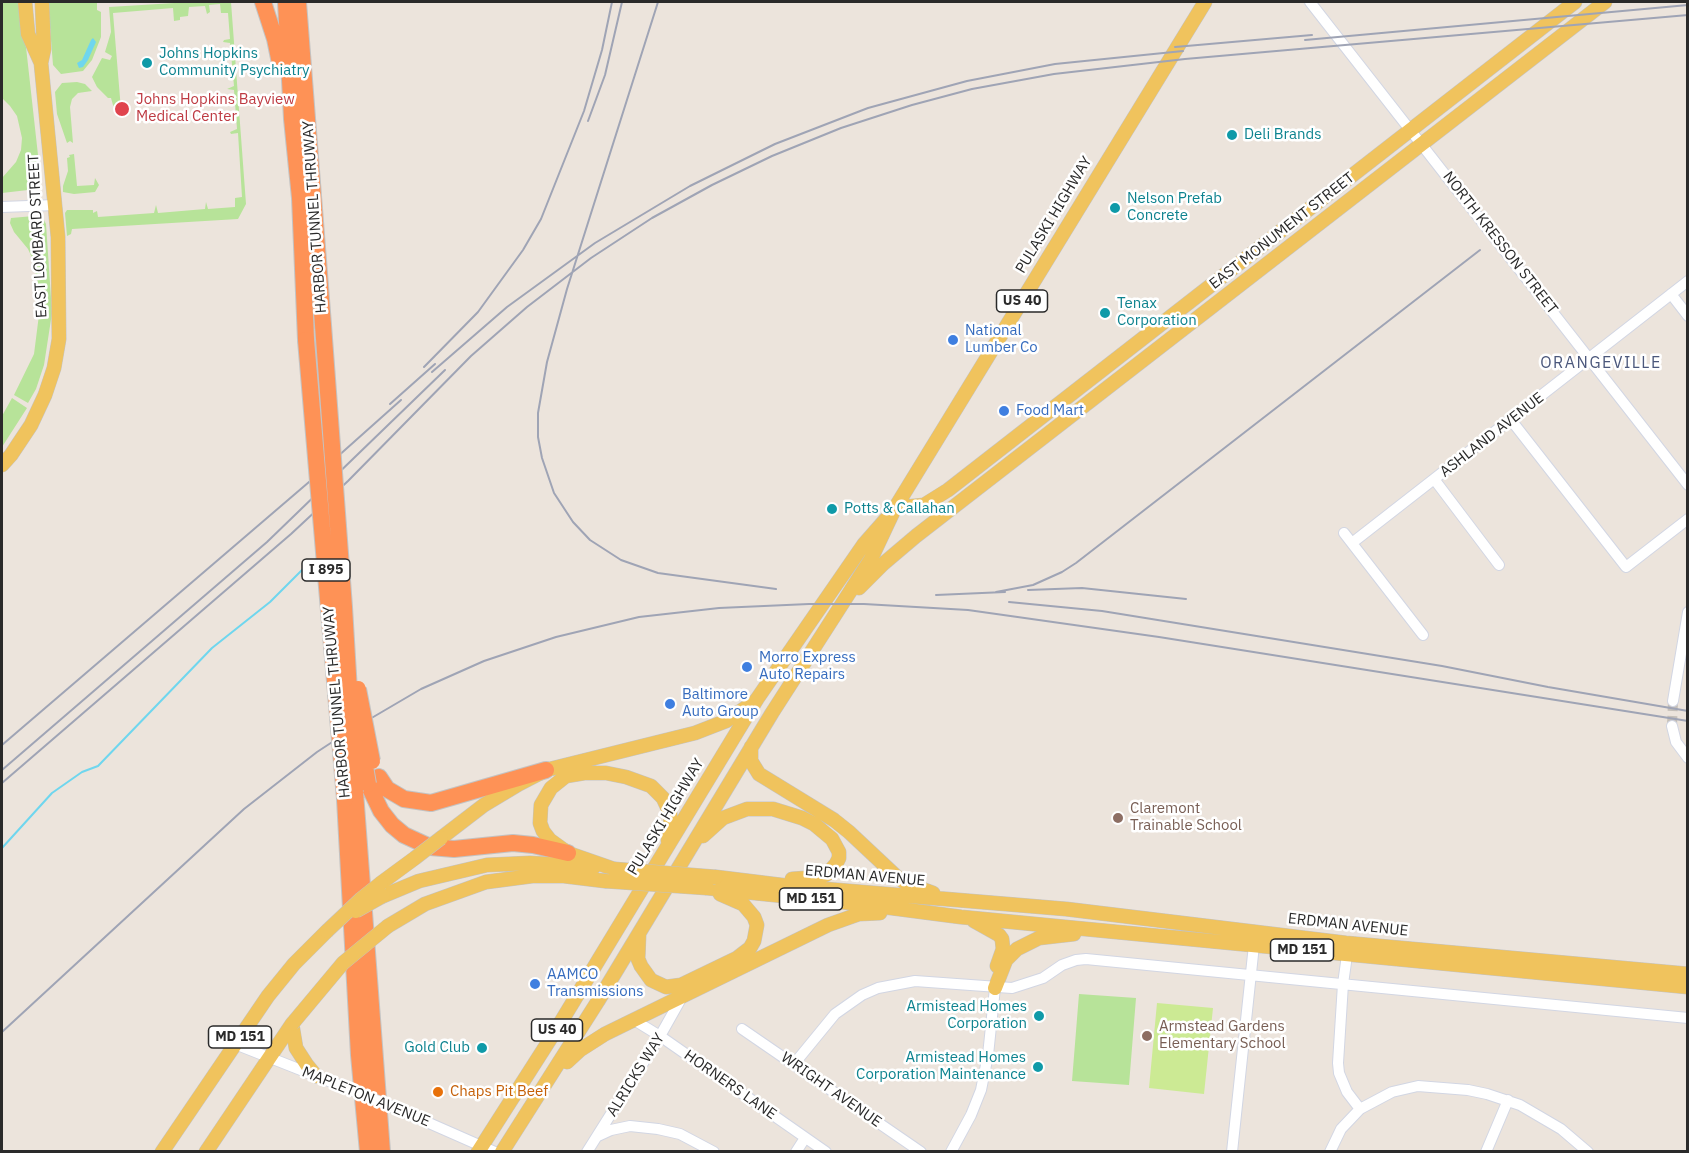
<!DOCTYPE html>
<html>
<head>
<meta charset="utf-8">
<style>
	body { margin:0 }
	#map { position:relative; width:1689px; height:1153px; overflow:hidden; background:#ece4dc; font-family:"IBM Plex Sans",sans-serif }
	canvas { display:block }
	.frame { position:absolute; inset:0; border:3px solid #2a2a2a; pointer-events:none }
</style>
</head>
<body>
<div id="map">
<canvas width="1689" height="1153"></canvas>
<div class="frame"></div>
</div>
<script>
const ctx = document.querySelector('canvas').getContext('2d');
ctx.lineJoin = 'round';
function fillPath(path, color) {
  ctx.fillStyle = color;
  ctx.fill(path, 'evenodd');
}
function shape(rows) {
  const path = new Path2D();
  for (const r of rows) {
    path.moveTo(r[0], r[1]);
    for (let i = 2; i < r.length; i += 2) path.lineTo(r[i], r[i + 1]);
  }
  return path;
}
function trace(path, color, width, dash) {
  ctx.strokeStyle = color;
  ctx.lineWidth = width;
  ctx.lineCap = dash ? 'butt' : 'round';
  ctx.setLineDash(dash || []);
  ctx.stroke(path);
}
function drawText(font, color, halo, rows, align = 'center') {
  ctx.font = font + ' "IBM Plex Sans",sans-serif';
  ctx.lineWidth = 5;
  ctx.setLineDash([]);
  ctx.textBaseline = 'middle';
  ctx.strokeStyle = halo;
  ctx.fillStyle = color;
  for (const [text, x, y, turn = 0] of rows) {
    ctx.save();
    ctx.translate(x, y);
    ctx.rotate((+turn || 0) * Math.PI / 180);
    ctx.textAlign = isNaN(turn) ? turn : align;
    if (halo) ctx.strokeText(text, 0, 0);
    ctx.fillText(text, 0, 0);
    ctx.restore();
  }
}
fillPath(shape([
	[2,2,21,2,39,164,37,180,28,190,2,193,2,178,16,162,21,150,22,138,17,116,10,106,2,98],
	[48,2,97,2,97,10,101,12,101,37,92,60,83,71,61,74,53,65],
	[191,2,231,2,246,204,238,219,72,229,71,234,67,236,65,213,67,210,93,210,93,213,97,211,98,217,154,213,156,205,158,213,205,209,206,202,208,209,235,207,235,198,242,197,238,133,231,134,230,132,237,129,234,90,227,89,234,86,230,43,223,42,224,40,230,39,228,13,221,13,220,4,209,5,210,12,207,14,205,6,189,7,188,16,180,17,180,20,174,21,173,8,113,13,121,110,115,112,111,98,108,98,97,87,92,77,102,58,110,60,112,56,105,52,111,32,109,7],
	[77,82,85,84,92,91,78,93,72,99,70,107,73,143,70,141,67,143,57,114,55,92,62,83],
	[74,154,77,186,94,185,95,178,99,185,95,192,74,194,63,192,63,186,68,171,67,158,70,157,69,155],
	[34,216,43,218,46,224,52,313,44,365,36,389,28,403,14,395,34,354,41,299,33,260,28,249,14,232,10,223,11,218],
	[12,398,27,408,2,447,2,416],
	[1079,994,1136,998,1129,1085,1072,1081]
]), '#b7e399');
fillPath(shape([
	[1157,1003,1213,1008,1204,1094,1149,1088]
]), '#ccea94');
fillPath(shape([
	[93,38,96,42,88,60,83,67,79,68,77,63,82,60,91,40]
]), '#6fd6ee');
trace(shape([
	[2,848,52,793,82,772,98,766,212,648,270,602,306,566]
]), '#6fd6ee', 2);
trace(shape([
	[1672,726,1673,701]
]), '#c5bfb8', 10, [10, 5]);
const minor = shape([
	[1310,2,1688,485],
	[2,207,55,205],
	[1671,294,1688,316],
	[1511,420,1626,567,1688,519],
	[1434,479,1499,565],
	[1344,533,1423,635],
	[1352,543,1688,281],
	[1673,701,1688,612],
	[1672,726,1676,742,1688,758],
	[1347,955,1343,984,1338,1063,1339,1073,1347,1092,1360,1109],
	[634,1020,660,1036,826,1152],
	[742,1029,921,1152],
	[235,1044,344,1087],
	[794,1064,835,1014,862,995,878,988,915,981,1012,988,1043,978,1062,965,1076,960,1086,959,1688,1018],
	[388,1105,495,1152],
	[598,1136,611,1130,630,1126,658,1129,680,1134,714,1152],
	[587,1152,660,1036,682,997],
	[796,1152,805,1138],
	[951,1152,971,1115,981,1090,988,1055,995,988],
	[1232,1152,1254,945],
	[1330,1152,1341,1129,1360,1109,1392,1092,1418,1086,1468,1090,1487,1094,1520,1105,1561,1129,1588,1152],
	[1486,1152,1508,1100]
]);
const major = shape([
	[25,2,28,34,41,63],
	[2,465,11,455,31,425,45,395,54,368,59,339,58,237,41,63,44,49,42,2],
	[895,508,924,505,948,490,1575,2],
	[859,588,883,564,916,536,1605,2],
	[751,747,751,761,759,774,834,820,849,832,897,877,906,883,933,893],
	[703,836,723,818,747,809,773,809,802,818,814,824,832,839,839,852,839,858,836,864,827,874,820,877,792,879],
	[441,838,484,805,519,784,546,770,695,733,726,721,751,704],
	[614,869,568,853,550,840,543,831,540,823,541,805,551,788,566,776,584,773,606,773,626,777,651,786,663,798,670,813,671,826,668,841],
	[716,877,789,886,1066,909,1346,943,1688,974],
	[381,883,415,858],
	[707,888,861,904,961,917,1688,987],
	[383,896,419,881,487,865,530,863,594,867],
	[974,921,999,935,1002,939,1003,949,997,966],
	[388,926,425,904,486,882,532,876,564,876,605,881],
	[639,934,638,959,641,966,651,980,666,987,681,985,737,958,750,948,754,941,757,925,754,917,743,904,720,894],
	[995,988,1006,960,1017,949,1039,938,1074,934],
	[292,1024,296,1048,307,1065,316,1076],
	[567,1062,580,1050,605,1034,828,925,859,914,880,913],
	[162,1152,268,996,294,964,327,931],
	[206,1152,292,1024],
	[478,1152,556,1030,757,699,864,544,886,519],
	[502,1152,598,1001,772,713,871,559,895,508,1205,2]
]);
const highway = shape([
	[263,2,275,39,281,68],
	[286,2,292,119,300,198,306,340],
	[298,2,323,325],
	[379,777,387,789,404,799,431,803,546,770],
	[368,784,381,811,392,825,404,835,430,847,454,849,513,843,533,845,568,853],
	[355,792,382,1152],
	[345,799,359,1055,368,1152]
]);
trace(minor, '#d2d6e3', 12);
trace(major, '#c3c3c3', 15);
trace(highway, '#c3c3c3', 18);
trace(minor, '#fff', 10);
trace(major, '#f0c35d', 14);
trace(highway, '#fe9256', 16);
trace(shape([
	[658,2,567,289,547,362,538,413,538,437,542,458,554,493,573,522,590,540,621,560,658,573,776,589],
	[1305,40,1688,5],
	[1175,47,1312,35],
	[588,121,605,75,622,2],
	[424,367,478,312,523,250,541,219,584,111,602,50,612,2],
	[432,372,507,307,595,243,690,186,775,144,868,108,967,81,1055,64,1183,51],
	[390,404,435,364],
	[1028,590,1082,588,1186,599],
	[996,592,1033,585,1062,572,1076,563,1480,250],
	[936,595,1005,592],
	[1009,602,1102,611,1442,666,1548,687,1688,711],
	[2,745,309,482,401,400],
	[2,770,267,542,445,370],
	[2,783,291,534,348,481,471,356,527,307,591,258,652,218,712,185,772,156,841,128,912,105,972,89,1054,74,1185,59,1688,15],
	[2,1032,244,809,317,752,346,733,421,689,484,661,556,637,639,617,719,608,809,604,864,604,968,610,1159,637,1688,721]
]), '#9fa4b5', 2);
const minorBridge = shape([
	[344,1087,388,1105]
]);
const majorBridge = shape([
	[415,858,441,838],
	[614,869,716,877],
	[605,881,707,888],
	[356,911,383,896],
	[327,931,361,899,381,883],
	[292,1024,343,963,388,926]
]);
const highwayBridge = shape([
	[323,325,344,607,355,792],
	[306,340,345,799],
	[358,689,372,761],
	[362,749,368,784]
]);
trace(minorBridge, '#d2d6e3', 12, []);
trace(majorBridge, '#c3c3c3', 15, []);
trace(highwayBridge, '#c3c3c3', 18, []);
trace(minorBridge, '#fff', 10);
trace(majorBridge, '#f0c35d', 14);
trace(highwayBridge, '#fe9256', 16);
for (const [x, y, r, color] of [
	[147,63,6,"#0f9aa8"],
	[122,109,8,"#e0444e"],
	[1232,135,6,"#0f9aa8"],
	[1115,208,6,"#0f9aa8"],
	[1105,313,6,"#0f9aa8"],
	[953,340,6,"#3f7fe0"],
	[1004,411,6,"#3f7fe0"],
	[832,509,6,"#0f9aa8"],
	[747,667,6,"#3f7fe0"],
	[670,704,6,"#3f7fe0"],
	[1118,818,6,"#8d6e63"],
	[535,984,6,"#3f7fe0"],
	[1039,1016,6,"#0f9aa8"],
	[1147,1036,6,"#8d6e63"],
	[482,1048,6,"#0f9aa8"],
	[1038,1067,6,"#0f9aa8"],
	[438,1092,6,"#e8710a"]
]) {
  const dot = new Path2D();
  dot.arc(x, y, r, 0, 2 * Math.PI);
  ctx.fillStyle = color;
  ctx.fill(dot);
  trace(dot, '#fff', 2);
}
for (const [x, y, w] of [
	[1022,301,51],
	[326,570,48],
	[811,899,63],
	[1302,950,63],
	[557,1030,51],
	[240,1037,63]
]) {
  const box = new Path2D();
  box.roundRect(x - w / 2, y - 11, w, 22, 4.5);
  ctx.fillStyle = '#fff';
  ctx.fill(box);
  trace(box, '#2a2a2a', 1.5);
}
drawText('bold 14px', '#2a2a2a', null, [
	["US 40",1022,301],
	["I 895",326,570],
	["MD 151",811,899],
	["MD 151",1302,950],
	["US 40",557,1030],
	["MD 151",240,1037]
]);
drawText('15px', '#0d838f', '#fff', [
	["Johns Hopkins",159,54],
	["Community Psychiatry",159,71],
	["Deli Brands",1244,135],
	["Nelson Prefab",1127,199],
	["Concrete",1127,216],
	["Tenax",1117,304],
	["Corporation",1117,321],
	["Potts & Callahan",844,509],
	["Armistead Homes",1027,1007,"right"],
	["Corporation",1027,1024,"right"],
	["Gold Club",470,1048,"right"],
	["Armistead Homes",1026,1058,"right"],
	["Corporation Maintenance",1026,1075,"right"]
], 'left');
drawText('15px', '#be3a42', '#fff', [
	["Johns Hopkins Bayview",136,100],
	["Medical Center",136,117]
], 'left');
drawText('15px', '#2a2a2a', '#fff', [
	["PULASKI HIGHWAY",1054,215,-59],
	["HARBOR TUNNEL THRUWAY",315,217,-94],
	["EAST MONUMENT STREET",1282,231,-38],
	["EAST LOMBARD STREET",38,236,-93],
	["NORTH KRESSON STREET",1500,243,52],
	["ASHLAND AVENUE",1492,435,-38],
	["HARBOR TUNNEL THRUWAY",337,702,-95],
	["PULASKI HIGHWAY",666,817,-59],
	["ERDMAN AVENUE",865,876,5],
	["ERDMAN AVENUE",1348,925,6],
	["ALRICKS WAY",636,1075,-58],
	["HORNERS LANE",730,1085,35],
	["WRIGHT AVENUE",831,1090,35],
	["MAPLETON AVENUE",366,1097,22]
]);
drawText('15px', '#366cbe', '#fff', [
	["National",965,331],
	["Lumber Co",965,348],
	["Food Mart",1016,411],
	["Morro Express",759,658],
	["Auto Repairs",759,675],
	["Baltimore",682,695],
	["Auto Group",682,712],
	["AAMCO",547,975],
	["Transmissions",547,992]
], 'left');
drawText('15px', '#785e54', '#fff', [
	["Claremont",1130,809],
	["Trainable School",1130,826],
	["Armstead Gardens",1159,1027],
	["Elementary School",1159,1044]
], 'left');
drawText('15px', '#c56008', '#fff', [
	["Chaps Pit Beef",450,1092]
], 'left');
ctx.letterSpacing = '1.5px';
drawText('16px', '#4b577b', '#fff', [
	["ORANGEVILLE",1601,363]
]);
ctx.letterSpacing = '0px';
</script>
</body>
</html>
